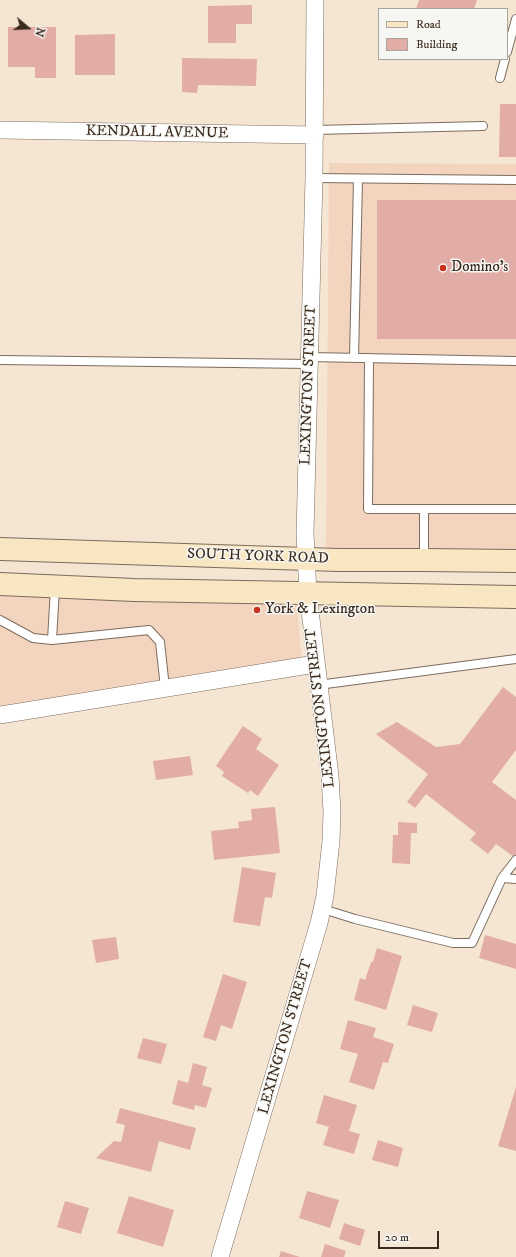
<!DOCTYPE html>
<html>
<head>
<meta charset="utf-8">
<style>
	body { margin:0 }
	#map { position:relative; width:516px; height:1257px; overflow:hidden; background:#f5e6d4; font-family:"IM FELL DW Pica",serif }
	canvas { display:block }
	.legend { position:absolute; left:378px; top:8px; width:130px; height:52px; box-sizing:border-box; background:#f6f6f2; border:1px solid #aba49d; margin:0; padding:5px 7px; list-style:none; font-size:12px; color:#3b2a1e }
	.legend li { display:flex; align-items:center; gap:8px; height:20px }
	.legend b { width:20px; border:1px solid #aba49d }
	.north { position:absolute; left:8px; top:8px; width:40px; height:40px; -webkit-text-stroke:3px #f6f6f2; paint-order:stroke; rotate:109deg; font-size:11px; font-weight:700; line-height:16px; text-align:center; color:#3b2a1e }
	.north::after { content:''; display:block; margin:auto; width:14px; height:18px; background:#3b2a1e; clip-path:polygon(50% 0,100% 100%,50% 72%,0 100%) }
	.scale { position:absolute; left:378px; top:1231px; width:61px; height:18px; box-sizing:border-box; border:2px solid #3b2a1e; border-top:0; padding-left:5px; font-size:12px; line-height:14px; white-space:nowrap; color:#3b2a1e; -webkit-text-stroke:3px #f6f6f2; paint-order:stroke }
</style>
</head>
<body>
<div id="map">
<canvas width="516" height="1257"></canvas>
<ul class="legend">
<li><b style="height:5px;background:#f9e7c3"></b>Road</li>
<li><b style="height:11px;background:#e2ada6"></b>Building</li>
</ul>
<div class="north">N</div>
<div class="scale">20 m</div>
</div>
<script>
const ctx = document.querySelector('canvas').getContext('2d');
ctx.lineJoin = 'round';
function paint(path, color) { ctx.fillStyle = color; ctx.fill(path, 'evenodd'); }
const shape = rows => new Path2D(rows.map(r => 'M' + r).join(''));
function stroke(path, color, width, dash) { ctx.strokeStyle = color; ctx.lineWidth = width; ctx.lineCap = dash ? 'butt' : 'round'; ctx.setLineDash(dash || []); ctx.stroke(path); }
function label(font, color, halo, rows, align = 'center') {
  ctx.font = font + ' "IM FELL DW Pica",serif'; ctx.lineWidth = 3; ctx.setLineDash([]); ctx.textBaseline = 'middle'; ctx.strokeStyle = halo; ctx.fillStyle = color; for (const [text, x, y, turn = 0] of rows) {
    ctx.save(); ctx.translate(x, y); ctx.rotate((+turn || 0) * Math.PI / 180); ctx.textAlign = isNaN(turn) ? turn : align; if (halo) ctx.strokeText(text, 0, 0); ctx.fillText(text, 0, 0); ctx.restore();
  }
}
const built = shape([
	[329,163,516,164,516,557,326,556],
	[0,589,296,597,303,674,0,723]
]);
const building = shape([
	[419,0,477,0,474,9,416,9],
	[252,5,252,24,236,24,236,43,208,43,208,6],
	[8,27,56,27,56,78,35,78,35,67,8,67],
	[115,34,115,75,75,75,75,35],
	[182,58,257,59,256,86,198,85,197,93,182,92],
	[500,104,516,104,516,157,499,157],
	[377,200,516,200,516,339,377,339],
	[503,687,516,697,516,750,492,782,516,800,516,854,514,857,496,844,488,854,470,840,476,833,426,794,415,808,407,802,428,774,376,734,397,722,436,747,460,744],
	[243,726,262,739,256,749,279,765,258,796,250,790,248,793,222,776,224,772,216,766],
	[190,756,193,775,156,780,153,761],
	[275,807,280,853,214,860,211,831,239,828,238,822,252,820,251,809],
	[398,822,417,823,417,833,411,833,410,864,392,863,393,835,398,835],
	[242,867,276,873,272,898,265,897,260,926,233,922],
	[485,935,516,944,516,969,479,958],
	[116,937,119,959,96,963,92,940],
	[377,948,402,956,386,1010,354,1000,360,978,365,980,371,962,373,962],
	[223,974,247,982,232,1029,221,1025,216,1041,203,1037],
	[413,1005,438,1013,432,1032,407,1025],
	[348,1020,376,1028,373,1037,394,1044,388,1063,383,1062,374,1090,349,1082,358,1054,340,1049],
	[143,1038,167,1044,161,1064,137,1058],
	[193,1063,207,1067,202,1085,212,1088,206,1108,195,1105,194,1110,172,1104,178,1080,188,1083],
	[516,1087,516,1151,498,1146],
	[324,1095,357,1105,349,1131,360,1134,354,1154,323,1145,329,1127,316,1123],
	[120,1108,196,1128,190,1150,159,1141,151,1172,96,1158,114,1141,121,1142,125,1125,116,1123],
	[378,1140,403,1148,398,1167,372,1160],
	[307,1191,339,1200,330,1228,299,1218],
	[129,1196,174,1210,163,1247,117,1233],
	[65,1201,89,1208,81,1234,57,1227],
	[344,1223,365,1230,360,1246,339,1239],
	[325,1244,346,1251,344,1257,321,1257],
	[281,1251,300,1257,279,1257]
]);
const lane = shape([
	[507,52,516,19],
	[500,78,505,59],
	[315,130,483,126],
	[314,178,516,180],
	[310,357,516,361],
	[354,358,358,179],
	[369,358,368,509,424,509],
	[0,360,310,364],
	[424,559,424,509,516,509],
	[55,588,52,640,149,630,160,642,165,688],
	[0,620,33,638,52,640],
	[318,685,516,659],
	[502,878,516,879],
	[323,909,355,919,453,943,472,943,502,878,516,860]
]);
const street = shape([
	[0,130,315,135],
	[0,715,315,664],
	[220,1257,319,923,325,896,331,841,332,812,330,776,308,594,305,534,314,178,315,0]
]);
const secondary = shape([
	[0,549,338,560,424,560,516,561],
	[0,584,134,590,516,597]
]);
const markers = [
	[443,268,4,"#c8321e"],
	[257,610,4,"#c8321e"]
];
const streetNames = [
	["KENDALL AVENUE",157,133,1],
	["LEXINGTON STREET",309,385,-88],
	["SOUTH YORK ROAD",258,557,2],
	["LEXINGTON STREET",321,708,-97],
	["LEXINGTON STREET",286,1037,-74]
];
const poiNames = [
	["Domino's",451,268],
	["York & Lexington",265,610]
];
paint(built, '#f3d4bf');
paint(building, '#e2ada6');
stroke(lane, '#7c6c5e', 10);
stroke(street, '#7c6c5e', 18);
stroke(secondary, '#7c6c5e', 24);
stroke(lane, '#fff', 8);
stroke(street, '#fff', 17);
stroke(secondary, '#f9e7c3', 22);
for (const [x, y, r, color] of markers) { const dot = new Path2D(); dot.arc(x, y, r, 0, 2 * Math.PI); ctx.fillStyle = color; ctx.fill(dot); stroke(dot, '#f6f6f2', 1.5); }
label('15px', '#3b2a1e', '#f6f6f2', streetNames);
label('15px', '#3b2a1e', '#f6f6f2', poiNames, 'left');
</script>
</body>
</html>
